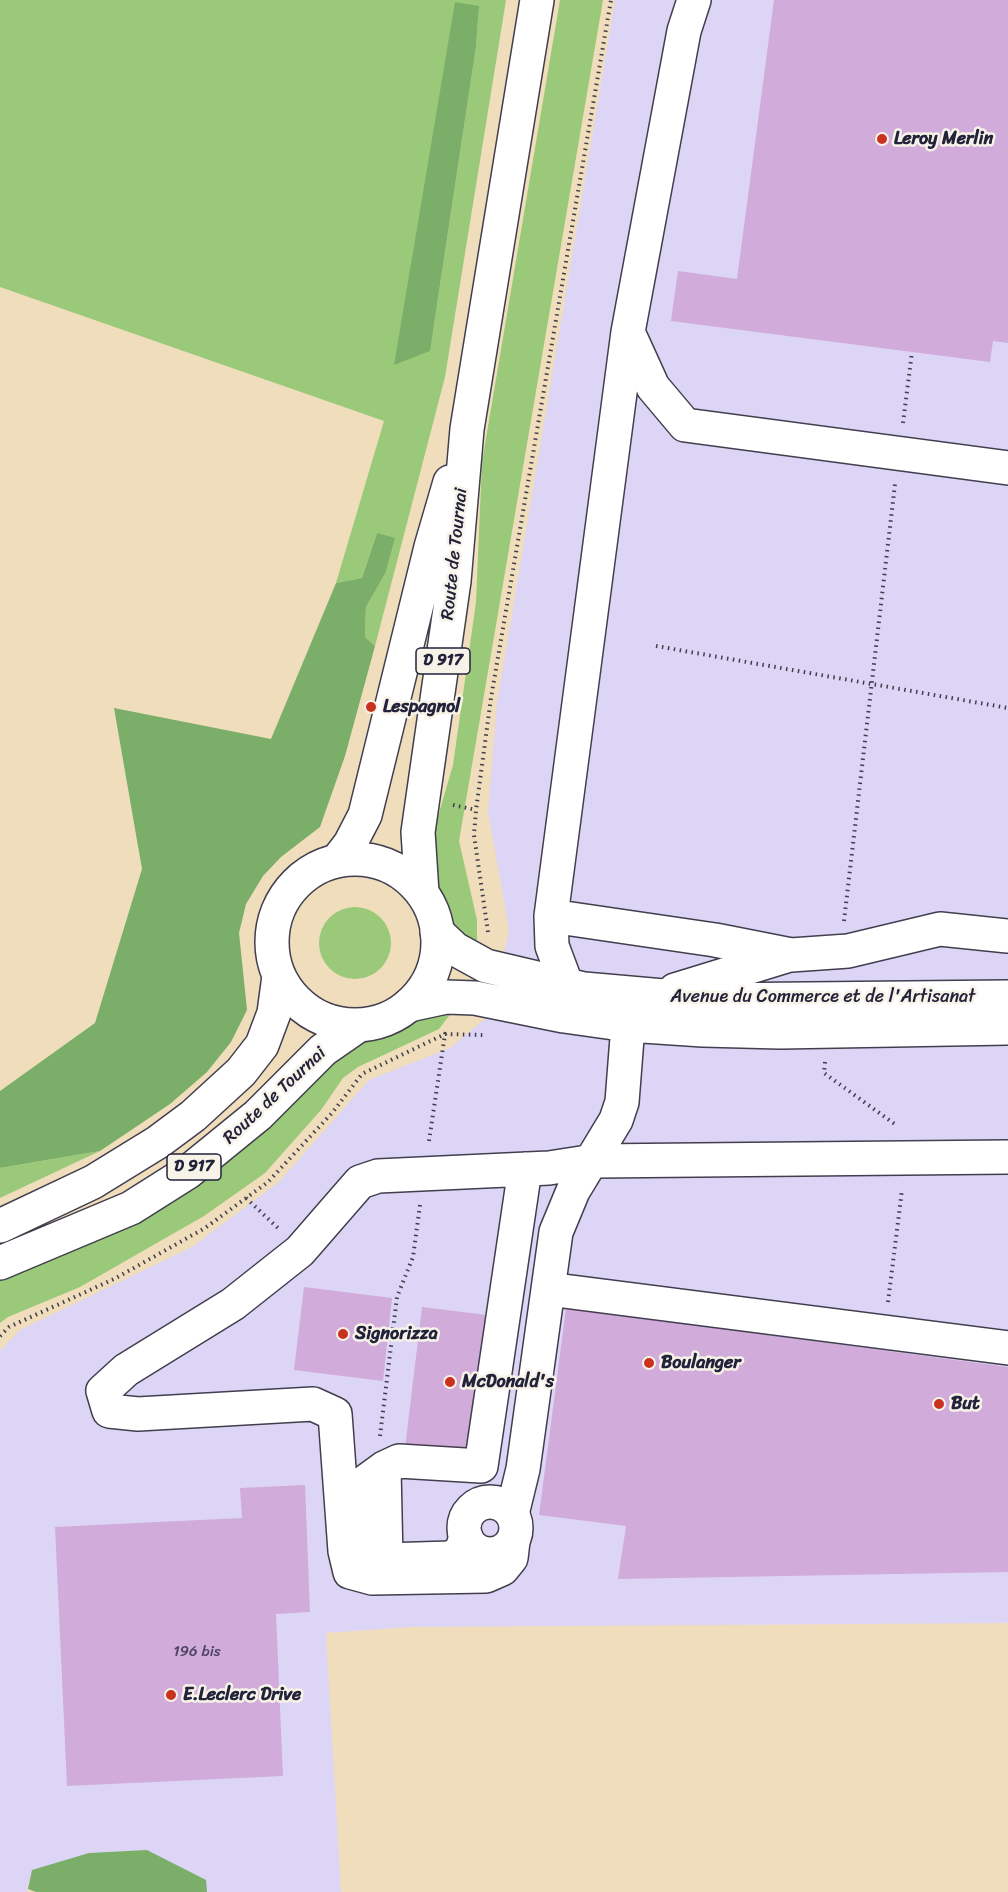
<!DOCTYPE html>
<html>
<head>
<meta charset="utf-8">
<style>
	body { margin:0 }
	canvas { display:block; background:#efddbc }
</style>
</head>
<body>
<canvas width="1008" height="1892"></canvas>
<script>
const ctx = document.querySelector('canvas').getContext('2d');
ctx.lineJoin = 'round';
function paint(path, color) { ctx.fillStyle = color; ctx.fill(path, 'evenodd'); }
const shape = rows => new Path2D(rows.map(r => 'M' + r).join(''));
function stroke(path, color, width, dash) { ctx.strokeStyle = color; ctx.lineWidth = width; ctx.lineCap = dash ? 'butt' : 'round'; ctx.setLineDash(dash || []); ctx.stroke(path); }
function label(font, color, halo, rows, align = 'center') {
  ctx.font = font + ' Sriracha,sans-serif'; ctx.lineWidth = 5; ctx.setLineDash([]); ctx.textBaseline = 'middle'; ctx.strokeStyle = halo; ctx.fillStyle = color; for (const [text, x, y, turn = 0] of rows) {
    ctx.save(); ctx.translate(x, y); ctx.rotate((+turn || 0) * Math.PI / 180); ctx.textAlign = isNaN(turn) ? turn : align; if (halo) ctx.strokeText(text, 0, 0); ctx.fillText(text, 0, 0); ctx.restore();
  }
}
const built = shape([
	[615,0,1008,0,1008,1623,411,1627,326,1633,341,1892,89,1892,32,1870,27,1892,0,1892,0,1351,20,1330,192,1247,279,1182,369,1080,450,1048,492,1013,509,930,488,811,497,704]
]);
const green = shape([
	[0,0,506,0,445,377,375,646,365,637,366,607,385,574,377,533,362,578,336,583,384,421,0,287],
	[479,6,476,47,430,351],
	[560,0,603,0,459,841,477,920,477,951,452,924,436,884,432,837,453,765,476,602,482,462],
	'319 943a36 36 0 1 1 72 0a36 36 0 1 1-72 0Z',
	[455,1008,439,1029,358,1067,343,1078,321,1110,265,1173,204,1216,80,1287,8,1317,0,1323,0,1277,126,1223,332,1053,402,1030,425,1016],
	[100,1151,0,1198,0,1168]
]);
const forest = shape([
	[455,2,479,6,476,47,430,351,394,365],
	[377,533,395,538,385,574,366,607,365,637,375,646,345,756,320,827,281,857,263,876,246,904,239,933,247,1010,231,1042,207,1072,170,1104,100,1151,0,1168,0,1091,95,1023,142,869,114,708,271,739,336,583,362,578],
	[147,1850,206,1880,207,1892,36,1892,28,1889,32,1870,89,1853]
]);
const building = shape([
	[774,0,1008,0,1008,343,993,341,990,362,671,321,678,271,737,279],
	[304,1287,392,1298,383,1381,294,1370],
	[422,1307,495,1316,478,1456,405,1448],
	[566,1308,1008,1367,1008,1572,618,1579,626,1526,539,1515],
	[305,1485,310,1612,276,1614,283,1776,67,1786,55,1527,242,1518,240,1488]
]);
const path = shape([
	[903,423,912,352],
	[656,646,1008,708],
	[453,805,476,810],
	[844,921,895,484],
	[488,932,474,835,476,810,491,698,611,0],
	[825,1062,824,1073,896,1125],
	[429,1141,445,1034,485,1035],
	[246,1198,279,1229],
	[888,1302,902,1190],
	[0,1336,9,1327,116,1278,205,1228,268,1182,332,1113,362,1074,445,1034,449,1030],
	[380,1436,397,1297,413,1257,420,1205]
]);
const minor = shape([
	[628,332,653,387,685,425,1008,468],
	[551,916,715,940,791,955,848,951,940,929,1008,936],
	[437,932,455,949,486,966,584,989,709,1000,1008,997],
	[567,986,552,946,551,916,628,332,684,31,694,0],
	[675,990,786,956],
	[409,1005,446,997,475,998,564,1016,628,1025,703,1030,780,1032,1008,1028],
	[548,1289,1008,1348],
	[384,1468,386,1560],
	'464 1528a26 26 0 1 1 52 0a26 26 0 1 1-52 0Z',
	[512,1514,523,1469,556,1232,573,1191,616,1120,622,1102,628,1025],
	[466,1537,461,1552,450,1558,386,1560,367,1538,358,1516,362,1484,384,1468,399,1461,481,1466,525,1169],
	[513,1541,511,1558,502,1569,486,1576,372,1578,350,1572,345,1551,335,1414,313,1404,138,1414,109,1411,103,1391,126,1370,233,1304,300,1251,360,1182,378,1176,549,1168,594,1161,1008,1157]
]);
const major = shape([
	'272 942a83 83 0 1 1 166 0a83 83 0 1 1-166 0Z',
	[337,861,350,844,365,815,431,547,450,482],
	[422,893,418,832,454,581,467,429,537,0],
	[0,1226,93,1182,158,1142,193,1116,241,1072,262,1045,274,1013,279,976],
	[0,1263,131,1208,188,1172,258,1115,323,1050,359,1025]
]);
const markers = [
	[882,139,6,"#c8321e"],
	[371,707,6,"#c8321e"],
	[343,1334,6,"#c8321e"],
	[649,1363,6,"#c8321e"],
	[450,1382,6,"#c8321e"],
	[939,1404,6,"#c8321e"],
	[171,1695,6,"#c8321e"]
];
const numberNames = [
	["196 bis",197,1652]
];
const shields = [
	[443,661,54],
	[194,1167,54]
];
const shieldNames = [
	["D 917",443,661],
	["D 917",194,1167]
];
const poiNames = [
	["Leroy Merlin",894,139],
	["Lespagnol",383,707],
	["Signorizza",355,1334],
	["Boulanger",661,1363],
	["McDonald's",462,1382],
	["But",951,1404],
	["E.Leclerc Drive",183,1695]
];
const streetNames = [
	["Route de Tournai",455,554,-84],
	["Avenue du Commerce et de l'Artisanat",823,997],
	["Route de Tournai",275,1096,-43]
];
paint(built, '#ddd5f6');
paint(green, '#9aca79');
paint(forest, '#7bae69');
paint(building, '#d1abda');
stroke(minor, '#413e4e', 36);
stroke(major, '#413e4e', 36);
stroke(path, '#413e4e', 4, [1.5, 4.5]);
stroke(minor, '#fff', 33);
stroke(major, '#fff', 33);
for (const [x, y, r, color] of markers) { const dot = new Path2D(); dot.arc(x, y, r, 0, 2 * Math.PI); ctx.fillStyle = color; ctx.fill(dot); stroke(dot, '#f7f3e8', 2); }
label('15px', '#4e4463', null, numberNames);
for (const [x, y, w] of shields) { const box = new Path2D(); box.roundRect(x - w / 2, y - 13, w, 26, 4.5); ctx.fillStyle = '#f7f3e8'; ctx.fill(box); stroke(box, '#22223b', 1.5); }
label('bold 16px', '#22223b', null, shieldNames);
label('bold 18px', '#22223b', '#f7f3e8', poiNames, 'left');
label('18px', '#22223b', '#f7f3e8', streetNames);
</script>
</body>
</html>
